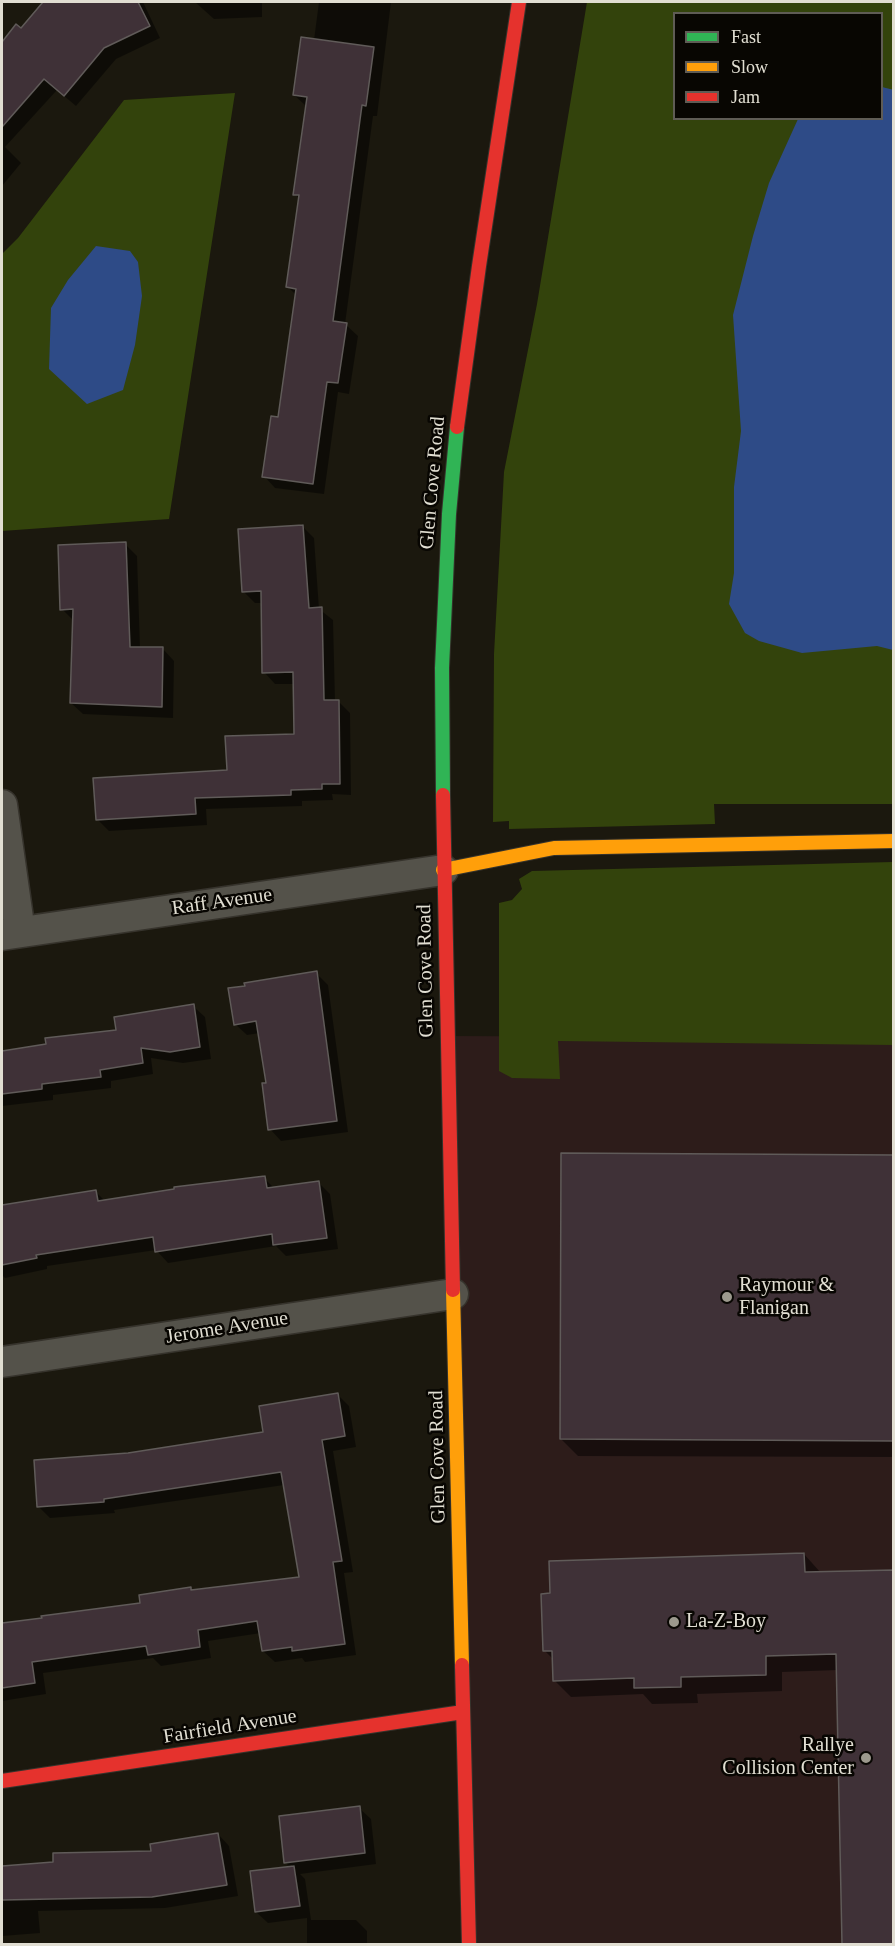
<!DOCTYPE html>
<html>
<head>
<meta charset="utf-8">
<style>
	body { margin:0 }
	#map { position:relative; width:895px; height:1946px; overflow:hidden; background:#1b180e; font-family:"Times New Roman",serif }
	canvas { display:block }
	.frame { position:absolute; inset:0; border:3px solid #e1ded2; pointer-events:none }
	.legend { position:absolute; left:673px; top:12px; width:210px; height:108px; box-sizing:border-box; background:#080602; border:2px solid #5f5c55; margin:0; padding:8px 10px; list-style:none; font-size:18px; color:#e1ded2 }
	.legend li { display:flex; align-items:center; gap:12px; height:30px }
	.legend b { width:30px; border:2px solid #5f5c55 }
</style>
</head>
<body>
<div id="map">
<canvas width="895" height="1946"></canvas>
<div class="frame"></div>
<ul class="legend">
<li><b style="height:8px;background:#30b455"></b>Fast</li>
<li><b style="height:8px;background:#ff9f0a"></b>Slow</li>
<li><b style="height:8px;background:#e5322d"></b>Jam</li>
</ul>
</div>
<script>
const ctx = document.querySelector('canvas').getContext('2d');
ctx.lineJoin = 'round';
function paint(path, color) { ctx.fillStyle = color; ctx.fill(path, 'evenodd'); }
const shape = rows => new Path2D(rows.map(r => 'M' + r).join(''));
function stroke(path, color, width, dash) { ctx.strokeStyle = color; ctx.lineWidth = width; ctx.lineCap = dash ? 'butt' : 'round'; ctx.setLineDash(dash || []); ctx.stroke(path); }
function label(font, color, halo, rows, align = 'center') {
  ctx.font = font + ' "Times New Roman",serif'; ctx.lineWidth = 5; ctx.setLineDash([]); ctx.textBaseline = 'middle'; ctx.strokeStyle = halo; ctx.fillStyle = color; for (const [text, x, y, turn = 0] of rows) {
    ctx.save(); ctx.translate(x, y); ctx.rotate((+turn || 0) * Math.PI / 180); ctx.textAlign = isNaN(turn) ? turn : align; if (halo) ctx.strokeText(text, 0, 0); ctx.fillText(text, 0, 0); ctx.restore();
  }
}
const commercial = shape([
	[447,1036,893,1038,893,1944,469,1944]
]);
const green = shape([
	[587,2,893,2,893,804,714,804,715,824,509,829,509,821,493,822,494,654,504,472,537,304],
	[674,14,882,14,882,118,674,118],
	[235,93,169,519,2,531,2,254,18,238,124,100],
	[893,862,893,1045,558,1041,560,1079,512,1078,499,1071,499,903,512,900,522,889,519,879,532,871]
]);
const water = shape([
	[882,87,894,90,893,650,877,646,802,653,759,641,745,633,729,604,734,573,734,487,741,431,733,315,753,236,769,183,798,119,882,118],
	[96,246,130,251,138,262,142,296,135,345,123,390,87,404,49,369,51,308,68,280]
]);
const shadow = shape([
	[49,2,143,2,160,38,116,59,76,106,57,90,5,147,21,163,2,186,2,53,37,11,39,14],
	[195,2,262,2,262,17,214,19],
	[319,2,391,2,377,116,373,116,345,324,358,336,349,394,338,392,324,494,275,488,264,476,279,419,296,295,288,287,300,199,295,194,306,106,294,95,314,40],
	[302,526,314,538,319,609,333,620,335,701,338,701,350,713,351,795,332,794,333,800,302,801,302,806,206,809,207,825,109,831,97,819,228,771,295,735,294,684,275,684,264,672,262,603,255,603,244,592],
	[125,544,137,556,140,648,163,649,174,661,173,718,83,714,71,703,74,621,62,609],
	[316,973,328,985,348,1132,281,1141,270,1129,267,1084,260,1033,247,1035,235,1024,246,987],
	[193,1006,205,1017,211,1059,183,1063,151,1058,153,1074,111,1081,111,1088,53,1095,53,1100,2,1106,2,1053,118,1031],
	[894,1156,894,1457,578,1456,561,1439],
	[264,1178,275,1189,318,1182,330,1194,338,1249,286,1256,276,1246,168,1263,156,1250,47,1266,47,1269,5,1278,2,1275,2,1208,96,1192,106,1202],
	[337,1394,349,1406,356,1447,333,1451,353,1572,344,1573,356,1655,305,1662,302,1658,275,1662,263,1651,261,1633,208,1641,211,1658,161,1666,153,1658,43,1673,46,1694,2,1701,2,1641,142,1604,190,1589,193,1591,301,1579,284,1485,114,1510,115,1513,50,1518,39,1507,128,1454,265,1433],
	[804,1554,821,1573,894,1571,894,1944,843,1944,838,1670,782,1672,782,1691,697,1694,698,1703,652,1704,643,1694,571,1697,554,1680,554,1660,545,1651],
	[359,1808,371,1819,376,1864,300,1874,305,1879,311,1920,356,1920,367,1931,367,1944,307,1944,307,1918,268,1923,256,1912,291,1868,286,1863],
	[218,1834,229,1846,238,1896,165,1908,38,1911,40,1933,2,1936,2,1867,153,1853]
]);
const building = shape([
	[43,2,138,2,150,26,104,48,64,96,44,79,2,127,2,42,16,24,21,28,43,2],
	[301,37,374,47,366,106,362,105,333,321,347,323,338,383,327,382,313,484,262,477,271,416,278,417,296,289,286,287,299,195,293,195,307,97,293,95,301,37],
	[303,525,309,608,322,607,324,700,339,700,340,784,322,784,322,789,291,790,291,795,195,798,196,814,96,820,93,778,227,770,225,736,294,734,293,672,262,673,261,591,242,592,238,529,303,525],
	[126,542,130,647,163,647,162,707,70,703,73,609,60,610,58,545,126,542],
	[317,971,337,1121,268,1130,262,1083,266,1083,256,1021,234,1025,228,988,245,986,244,983,317,971],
	[194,1004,200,1047,170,1052,141,1048,143,1063,100,1070,101,1077,42,1084,42,1089,2,1094,2,1051,46,1044,45,1038,116,1030,114,1017,194,1004],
	[561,1153,894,1155,894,1441,560,1439,561,1153],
	[265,1176,267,1188,319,1181,327,1238,273,1245,272,1234,155,1252,153,1237,36,1255,37,1258,2,1265,2,1205,96,1190,98,1201,174,1189,174,1187,265,1176],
	[338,1393,345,1436,322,1440,342,1561,333,1562,345,1644,292,1651,292,1647,262,1651,257,1621,198,1630,200,1647,148,1655,146,1646,32,1662,35,1683,2,1688,2,1623,42,1618,41,1616,140,1603,139,1595,191,1587,191,1590,299,1577,281,1472,104,1499,104,1502,37,1507,34,1460,128,1453,263,1432,259,1406,338,1393],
	[804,1553,805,1572,894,1570,894,1944,842,1944,836,1654,766,1656,766,1675,681,1677,681,1687,634,1688,634,1678,553,1681,552,1651,543,1651,541,1594,550,1593,549,1561,804,1553],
	[360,1806,365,1853,284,1863,279,1816,360,1806],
	[218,1833,227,1885,152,1897,2,1900,2,1866,53,1862,53,1853,151,1851,150,1844,218,1833],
	[294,1866,300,1906,255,1912,250,1871,294,1866]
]);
const street = shape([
	[2,805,20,932],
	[2,935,443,870],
	[2,1362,453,1294]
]);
const fast = shape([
	[443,795,442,668,449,514,457,427]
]);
const slow = shape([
	[443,870,554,848,894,841],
	[453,1290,462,1665]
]);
const jam = shape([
	[457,427,479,266,519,2],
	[443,795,453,1290],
	[462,1665,469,1944],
	[2,1781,463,1712]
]);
const markers = [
	[727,1297,6,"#9c998d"],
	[674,1622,6,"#9c998d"],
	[866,1758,6,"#9c998d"]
];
const streetNames = [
	["Glen Cove Road",433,483,-85],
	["Raff Avenue",222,902,-8],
	["Glen Cove Road",426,971,-91],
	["Jerome Avenue",227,1328,-9],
	["Glen Cove Road",438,1457,-91],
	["Fairfield Avenue",230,1727,-9]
];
const poiNames = [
	["Raymour &",739,1286],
	["Flanigan",739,1309],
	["La-Z-Boy",686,1622],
	["Rallye",854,1746,"right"],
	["Collision Center",854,1769,"right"]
];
paint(commercial, '#2d1c1a');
paint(green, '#33430c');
paint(water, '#2e4b87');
paint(shadow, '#0007');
paint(building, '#3f3137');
stroke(building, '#605b59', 1.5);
stroke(street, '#36332c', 33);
stroke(fast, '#36332c', 16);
stroke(slow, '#36332c', 16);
stroke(jam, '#36332c', 16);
stroke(street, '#54524a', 30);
stroke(fast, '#30b455', 14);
stroke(slow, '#ff9f0a', 14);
stroke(jam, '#e5322d', 14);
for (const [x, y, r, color] of markers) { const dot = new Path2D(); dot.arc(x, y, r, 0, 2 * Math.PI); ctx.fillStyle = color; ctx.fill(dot); stroke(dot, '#080602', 2); }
label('20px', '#e1ded2', '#080602', streetNames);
label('20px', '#e1ded2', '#080602', poiNames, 'left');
</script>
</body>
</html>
